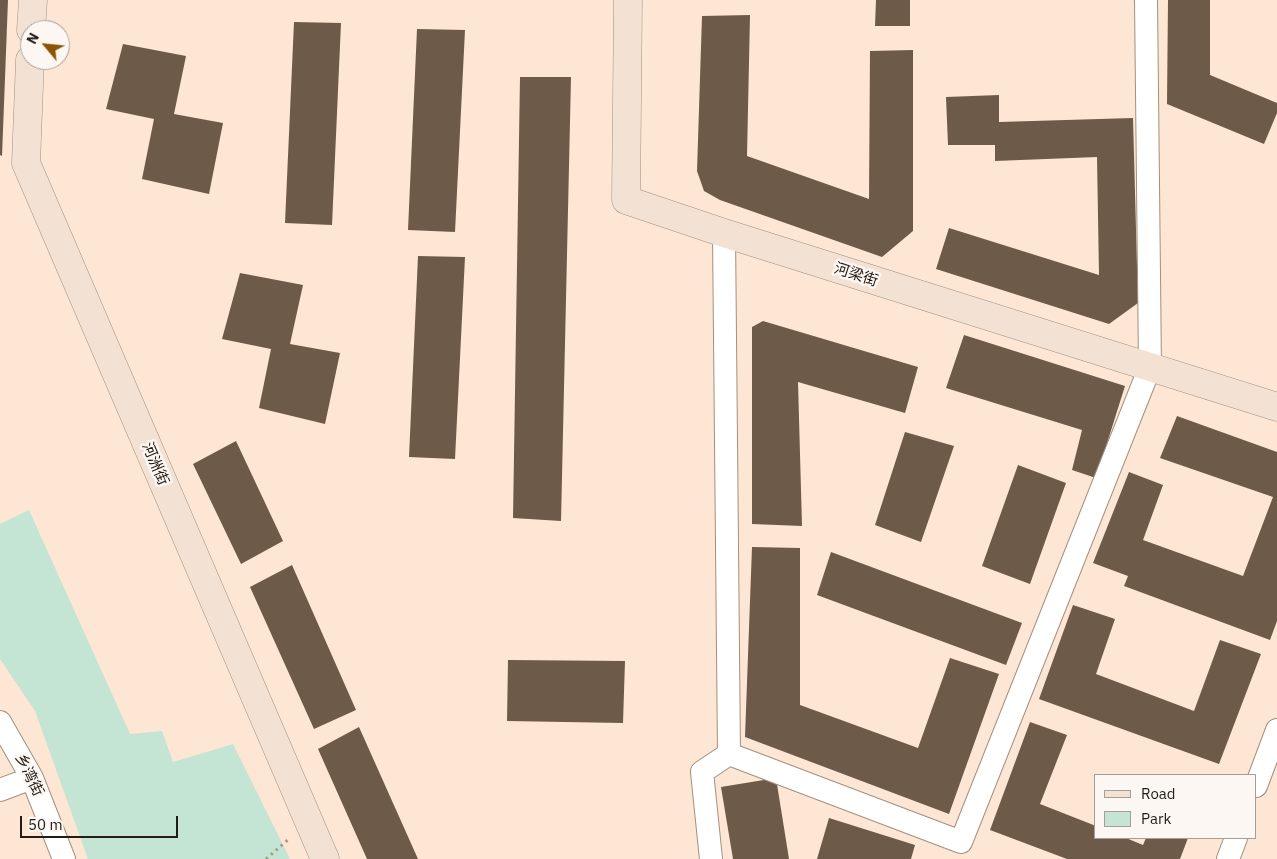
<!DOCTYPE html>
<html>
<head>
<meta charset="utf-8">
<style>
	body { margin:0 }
	#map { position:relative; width:1277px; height:859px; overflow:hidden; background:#fde6d3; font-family:"IBM Plex Sans",sans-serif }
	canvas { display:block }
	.legend { position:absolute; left:1094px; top:774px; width:162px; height:65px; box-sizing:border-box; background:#fcf7f3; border:1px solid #a59f9a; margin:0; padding:6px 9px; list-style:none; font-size:15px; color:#231b14 }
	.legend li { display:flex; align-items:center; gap:10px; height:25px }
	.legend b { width:25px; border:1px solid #a59f9a }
	.north { position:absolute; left:20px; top:20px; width:50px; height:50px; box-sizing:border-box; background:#fcf7f3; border:1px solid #a59f9a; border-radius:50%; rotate:298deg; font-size:14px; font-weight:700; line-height:20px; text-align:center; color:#231b14 }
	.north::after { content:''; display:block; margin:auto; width:18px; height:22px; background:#8b5603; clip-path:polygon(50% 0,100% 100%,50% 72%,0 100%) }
	.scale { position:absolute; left:20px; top:816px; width:158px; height:22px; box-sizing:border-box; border:2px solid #231b14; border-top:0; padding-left:6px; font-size:15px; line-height:18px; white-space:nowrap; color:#231b14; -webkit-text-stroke:4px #fcf7f3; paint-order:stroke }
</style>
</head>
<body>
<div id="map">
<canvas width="1277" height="859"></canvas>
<ul class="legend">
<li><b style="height:6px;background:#f3e2d4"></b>Road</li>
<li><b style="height:14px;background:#c4e5d3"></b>Park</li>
</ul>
<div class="north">N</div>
<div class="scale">50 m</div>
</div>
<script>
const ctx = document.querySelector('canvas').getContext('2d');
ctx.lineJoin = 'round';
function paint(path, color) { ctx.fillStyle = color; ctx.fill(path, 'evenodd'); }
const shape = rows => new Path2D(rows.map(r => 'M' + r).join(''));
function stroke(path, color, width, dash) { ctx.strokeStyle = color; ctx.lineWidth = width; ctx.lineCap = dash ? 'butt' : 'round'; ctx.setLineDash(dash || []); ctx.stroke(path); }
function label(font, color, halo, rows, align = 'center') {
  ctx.font = font + ' "IBM Plex Sans","Noto Sans SC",sans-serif'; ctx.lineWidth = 5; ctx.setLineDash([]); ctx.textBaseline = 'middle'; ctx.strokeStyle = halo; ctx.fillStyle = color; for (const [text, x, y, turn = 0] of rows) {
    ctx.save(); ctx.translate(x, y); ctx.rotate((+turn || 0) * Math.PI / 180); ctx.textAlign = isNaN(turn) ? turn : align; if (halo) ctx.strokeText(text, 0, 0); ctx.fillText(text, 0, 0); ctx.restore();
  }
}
const green = shape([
	[29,510,130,734,162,731,173,762,233,744,290,859,88,859,35,711,0,659,0,524]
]);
const building = shape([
	[0,0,8,0,2,156,0,155],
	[876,0,910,0,910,26,875,26],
	[1168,0,1210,0,1210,75,1277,103,1277,113,1264,144,1167,104],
	[750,15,747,156,869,199,870,51,913,50,913,231,882,257,720,200,704,191,697,171,702,16],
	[294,22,341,23,332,225,285,223],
	[417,29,465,30,455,232,408,230],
	[123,44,186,56,174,114,223,123,209,194,142,179,154,119,106,109],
	[520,77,571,77,561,521,513,518],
	[999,95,999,122,1133,118,1138,303,1109,324,936,269,949,228,1099,275,1097,157,995,161,995,145,948,145,946,97],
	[418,256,465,257,455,459,409,457],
	[240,273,303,285,290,344,340,353,325,424,259,408,271,349,222,339],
	[763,321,918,367,905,413,798,382,802,526,752,524,752,327],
	[964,335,1125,386,1096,478,1072,470,1082,430,946,388],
	[1177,416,1277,452,1277,621,1270,640,1124,586,1128,576,1093,563,1129,472,1163,485,1143,540,1243,576,1273,497,1160,458],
	[905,432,954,446,921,542,875,525],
	[236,441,283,541,241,564,193,464],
	[1018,465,1066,483,1030,584,982,566],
	[752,547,800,548,800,705,918,748,950,658,999,674,949,814,745,737],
	[831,552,1022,623,1006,665,817,595],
	[292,565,356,710,314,729,250,587],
	[1073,605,1115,619,1096,674,1194,711,1220,640,1261,654,1219,764,1039,699],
	[508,660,625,661,623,723,507,721],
	[1030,722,1067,735,1040,804,1096,826,1096,838,1126,838,1143,845,1146,838,1188,838,1180,859,1067,859,990,830],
	[359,727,418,859,367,859,318,749],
	[776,778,789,859,733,859,721,787],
	[829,818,915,845,911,859,817,859]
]);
const path = shape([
	[266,859,290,838]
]);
const street = shape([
	[0,722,32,778,64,859],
	[729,754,961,842,1150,367,1146,0],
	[1256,786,1277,730],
	[0,790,32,778],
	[711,859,702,772,729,754,724,233],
	[1228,859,1236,838]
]);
const secondary = shape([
	[628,0,626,200,724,233,1277,407],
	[31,30,33,0],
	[30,60,26,163,325,859]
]);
const streetNames = [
	["河梁街",856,275,18],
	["河洲街",155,464,67],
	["乡湾街",29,775,64]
];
paint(green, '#c4e5d3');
paint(building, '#6d5a49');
stroke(street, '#a48f7d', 24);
stroke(secondary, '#a48f7d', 29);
stroke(path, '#ab9a8b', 3, [2.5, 4]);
stroke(street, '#fff', 22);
stroke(secondary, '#f3e2d4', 28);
label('15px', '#231b14', '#fcf7f3', streetNames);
</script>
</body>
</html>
